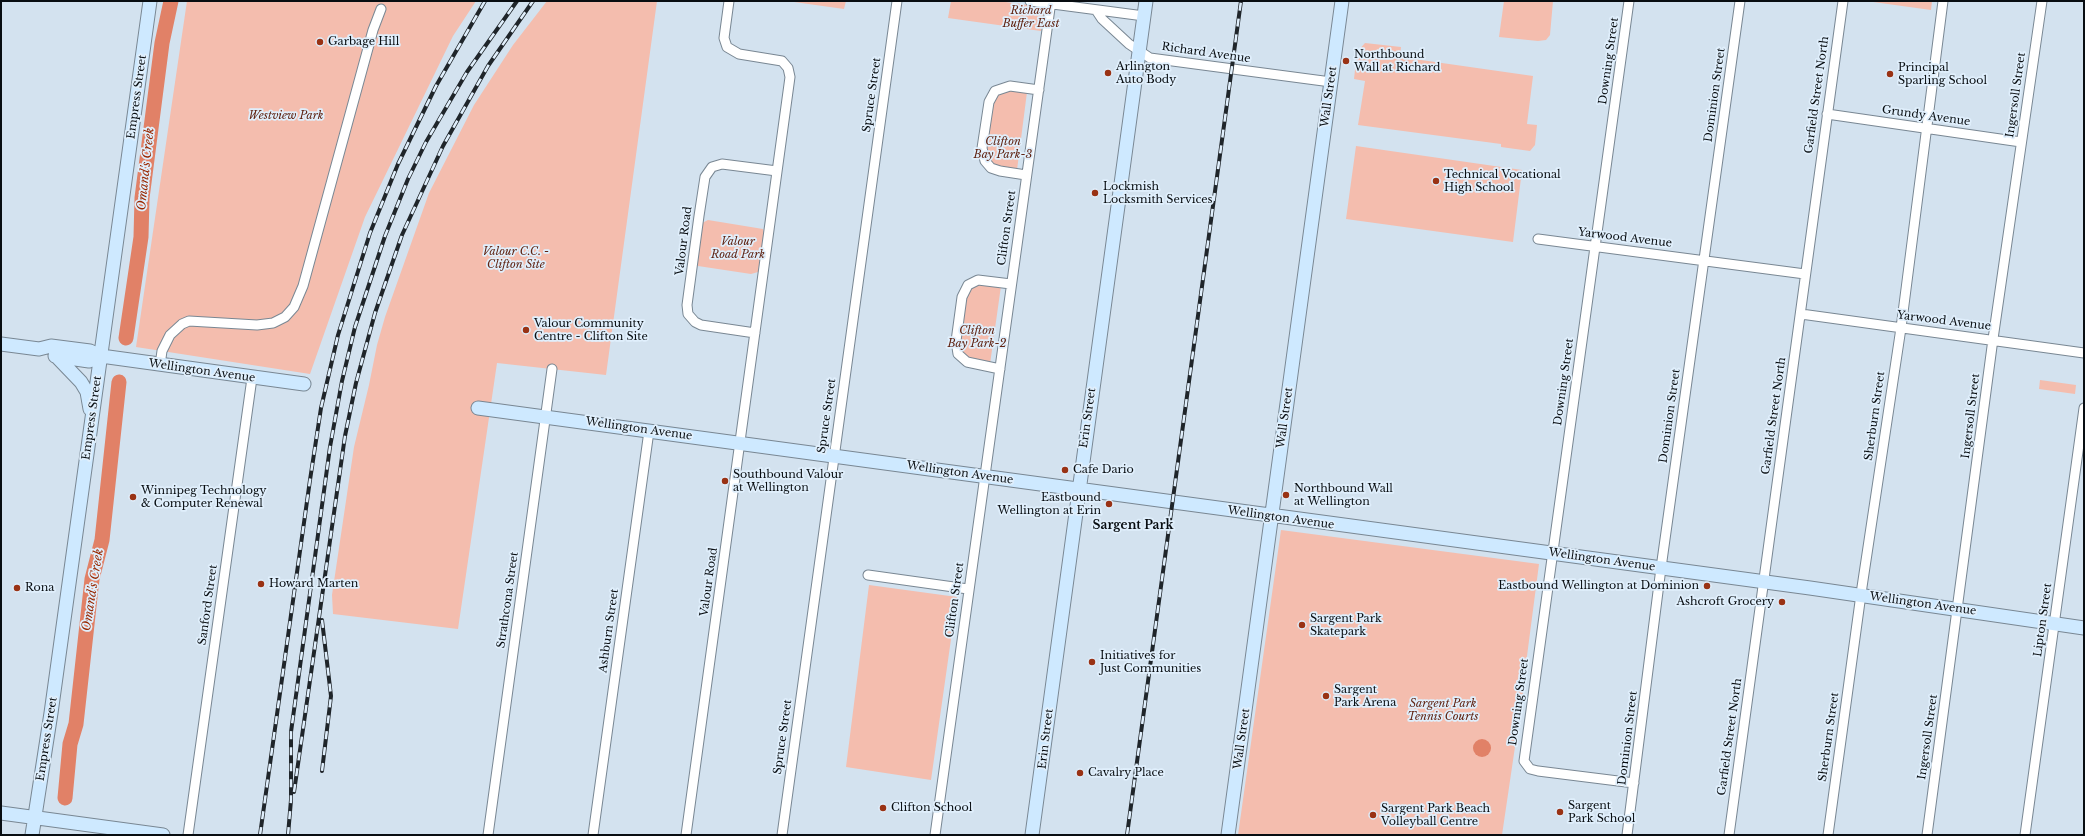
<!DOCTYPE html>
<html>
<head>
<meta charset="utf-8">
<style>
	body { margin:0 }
	#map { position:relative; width:2085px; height:836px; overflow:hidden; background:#d3e2ef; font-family:"Libre Baskerville",serif }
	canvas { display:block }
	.frame { position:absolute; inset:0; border:2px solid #080d11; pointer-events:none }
</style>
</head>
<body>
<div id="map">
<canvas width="2085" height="836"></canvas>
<div class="frame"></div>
</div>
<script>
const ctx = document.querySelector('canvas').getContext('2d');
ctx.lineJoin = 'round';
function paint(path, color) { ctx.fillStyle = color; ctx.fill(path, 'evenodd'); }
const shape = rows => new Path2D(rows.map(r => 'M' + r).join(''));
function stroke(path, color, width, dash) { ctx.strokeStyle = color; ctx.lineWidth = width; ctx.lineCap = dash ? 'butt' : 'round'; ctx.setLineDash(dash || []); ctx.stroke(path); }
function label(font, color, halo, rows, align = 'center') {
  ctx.font = font + ' "Libre Baskerville",serif'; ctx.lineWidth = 3.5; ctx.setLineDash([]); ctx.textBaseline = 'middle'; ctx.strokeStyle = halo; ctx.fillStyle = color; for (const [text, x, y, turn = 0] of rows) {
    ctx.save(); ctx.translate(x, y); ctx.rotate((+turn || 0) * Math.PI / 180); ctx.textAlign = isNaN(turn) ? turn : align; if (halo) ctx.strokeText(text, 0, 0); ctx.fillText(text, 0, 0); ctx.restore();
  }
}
const green = shape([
	[187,1,476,1,453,36,365,217,310,374,136,347],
	[547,1,657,1,606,375,497,363,458,629,333,614,332,595,354,447,369,385,377,345,385,317,429,193,474,105,513,45],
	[787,1,846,1,844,9],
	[951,1,998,1,1045,7,1041,31,948,18],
	[1504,1,1553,1,1550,35,1546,40,1538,41,1499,37],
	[1866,1,1932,1,1931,10],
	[1365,43,1401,47,1400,57,1533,76,1527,124,1537,125,1535,145,1530,151,1501,147,1501,144,1358,125,1365,81,1354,79,1357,52],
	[1011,90,1027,92,1017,170,998,167,992,163,986,148,994,100,999,93],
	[1356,146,1522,170,1513,242,1346,219],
	[708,220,763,229,764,234,758,272,751,274,698,266,697,263,702,223],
	[982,284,1001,286,990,364,976,362,963,355,959,345,966,297,971,289],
	[2040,380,2076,385,2075,394,2039,389],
	[1281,530,1539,564,1524,679,1525,679,1502,835,1238,835],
	[869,585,957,597,931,780,846,767]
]);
const water = shape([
	'1473 748a9 9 0 1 1 18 0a9 9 0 1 1-18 0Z'
]);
const river = shape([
	[126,338,141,237,142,198,162,43,171,1],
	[65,798,70,744,76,724,92,579,102,540,119,382]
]);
const street = shape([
	[1030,1,1144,16],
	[1629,1,1524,761,1530,769,1538,771,1634,783],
	[1096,10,1102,19,1129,44,1150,58,1331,82],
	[1827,114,2021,142],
	[1026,175,1000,171,991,168,985,161,982,148,989,102,995,91,1010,86,1039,90],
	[1538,239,1805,274],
	[1801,314,2084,353],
	[755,333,701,325,695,322,688,314,687,305,699,216,705,177,712,167,722,164,777,171],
	[160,365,162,351,170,335,182,324,189,321,257,325,273,323,285,317,294,307,303,286,373,30,381,9],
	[1000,369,967,362,958,354,956,341,962,297,968,285,978,280,1011,284],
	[868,575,968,589],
	[188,835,252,378],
	[488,835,552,369],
	[593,835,649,431],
	[686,835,790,77,788,68,782,61,739,54,727,47,724,38,729,1],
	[782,835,897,1],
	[935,835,1051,1],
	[1627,835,1661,568,1740,1],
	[1729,835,1843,1],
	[1828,835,1862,587,1901,328,1943,1],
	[1927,835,1993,339,2042,1],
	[2025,835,2084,408]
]);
const secondary = shape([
	[1,344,39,349,51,346,90,351,101,356,304,384],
	[55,356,89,361,101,356],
	[57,357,81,382,87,392,90,409],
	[478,408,1810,588,2084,628],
	[1,813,163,835],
	[32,835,51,713,150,1],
	[1032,835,1146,1],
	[1228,835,1342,1]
]);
const rail = shape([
	[322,620,331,696,322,771],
	[294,792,345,436,356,383,375,313,402,235,443,146,488,66,533,1],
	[260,835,310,480,321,408,338,335,370,233,398,164,436,86,485,1],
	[288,835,291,800,291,732,330,447,342,381,355,327,385,236,408,179,426,142,467,72,517,1],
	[1127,835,1241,1]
]);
const markers = [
	[320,42,4,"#993214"],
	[1346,61,4,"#993214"],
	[1108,73,4,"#993214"],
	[1890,74,4,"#993214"],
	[1436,181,4,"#993214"],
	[1095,193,4,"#993214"],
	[526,330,4,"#993214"],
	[1065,470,4,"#993214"],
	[725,481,4,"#993214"],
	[1286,495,4,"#993214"],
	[133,497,4,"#993214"],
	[1109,504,4,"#993214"],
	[261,584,4,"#993214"],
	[1707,586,4,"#993214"],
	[17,588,4,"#993214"],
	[1782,602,4,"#993214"],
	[1302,625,4,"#993214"],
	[1092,662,4,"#993214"],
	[1326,696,4,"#993214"],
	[1080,773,4,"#993214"],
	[883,808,4,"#993214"],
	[1560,812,4,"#993214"],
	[1373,815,4,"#993214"]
];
const parkNames = [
	["Richard",1031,11],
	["Buffer East",1031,24],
	["Westview Park",286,116],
	["Clifton",1003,142],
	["Bay Park-3",1003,155],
	["Valour",738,242],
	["Road Park",738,255],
	["Valour C.C. -",516,252],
	["Clifton Site",516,265],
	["Clifton",977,331],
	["Bay Park-2",977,344],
	["Sargent Park",1443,704],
	["Tennis Courts",1443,717]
];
const poiNames = [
	["Garbage Hill",328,42],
	["Northbound",1354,55],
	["Wall at Richard",1354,68],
	["Arlington",1116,67],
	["Auto Body",1116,80],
	["Principal",1898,68],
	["Sparling School",1898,81],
	["Technical Vocational",1444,175],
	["High School",1444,188],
	["Lockmish",1103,187],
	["Locksmith Services",1103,200],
	["Valour Community",534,324],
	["Centre - Clifton Site",534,337],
	["Cafe Dario",1073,470],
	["Southbound Valour",733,475],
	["at Wellington",733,488],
	["Northbound Wall",1294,489],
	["at Wellington",1294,502],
	["Winnipeg Technology",141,491],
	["& Computer Renewal",141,504],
	["Eastbound",1101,498,"right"],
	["Wellington at Erin",1101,511,"right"],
	["Howard Marten",269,584],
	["Eastbound Wellington at Dominion",1699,586,"right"],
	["Rona",25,588],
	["Ashcroft Grocery",1774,602,"right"],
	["Sargent Park",1310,619],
	["Skatepark",1310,632],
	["Initiatives for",1100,656],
	["Just Communities",1100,669],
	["Sargent",1334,690],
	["Park Arena",1334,703],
	["Cavalry Place",1088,773],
	["Sargent",1568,806],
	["Park School",1568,819],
	["Clifton School",891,808],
	["Sargent Park Beach",1381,809],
	["Volleyball Centre",1381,822]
];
const streetNames = [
	["Richard Avenue",1206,53,8],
	["Downing Street",1609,61,-82],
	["Spruce Street",872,95,-82],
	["Dominion Street",1715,95,-82],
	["Garfield Street North",1817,95,-82],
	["Ingersoll Street",2016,95,-82],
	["Empress Street",137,97,-82],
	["Wall Street",1329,97,-82],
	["Grundy Avenue",1926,116,8],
	["Clifton Street",1007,228,-82],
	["Yarwood Avenue",1625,238,7],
	["Valour Road",684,241,-83],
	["Yarwood Avenue",1944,321,7],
	["Wellington Avenue",202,371,8],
	["Downing Street",1564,382,-82],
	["Spruce Street",827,416,-82],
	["Dominion Street",1670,416,-82],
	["Garfield Street North",1774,416,-82],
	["Sherburn Street",1875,416,-82],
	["Ingersoll Street",1971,416,-83],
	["Empress Street",92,418,-82],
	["Erin Street",1088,418,-82],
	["Wall Street",1285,418,-82],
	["Wellington Avenue",639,429,8],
	["Wellington Avenue",960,473,8],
	["Wellington Avenue",1281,518,8],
	["Wellington Avenue",1602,560,8],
	["Valour Road",709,582,-82],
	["Strathcona Street",508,600,-82],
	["Clifton Street",955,600,-82],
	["Wellington Avenue",1923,604,8],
	["Sanford Street",208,605,-82],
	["Lipton Street",2043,620,-82],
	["Ashburn Street",609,631,-82],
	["Downing Street",1519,702,-82],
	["Spruce Street",783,737,-82],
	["Garfield Street North",1730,737,-82],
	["Sherburn Street",1829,737,-82],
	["Ingersoll Street",1928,737,-82],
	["Dominion Street",1628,738,-83],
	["Empress Street",47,739,-81],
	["Erin Street",1046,739,-83],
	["Wall Street",1242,739,-82]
];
const waterNames = [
	["Omand's Creek",146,169,-84],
	["Omand's Creek",93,590,-81]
];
const neighbourhoodNames = [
	["Sargent Park",1133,526]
];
paint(green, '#f4bdae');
paint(water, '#e18167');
stroke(river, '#e18167', 15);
stroke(street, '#798793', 11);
stroke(secondary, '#798793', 15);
stroke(street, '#fff', 9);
stroke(secondary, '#cee9ff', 13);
stroke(rail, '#1f252a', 4);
stroke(rail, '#e0effc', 2.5, [8]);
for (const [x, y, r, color] of markers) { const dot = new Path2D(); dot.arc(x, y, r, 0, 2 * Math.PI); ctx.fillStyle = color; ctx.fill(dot); stroke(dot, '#e0effc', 1.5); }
label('italic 11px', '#602312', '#e0effc', parkNames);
label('11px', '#080d11', '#e0effc', poiNames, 'left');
label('11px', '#080d11', '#e0effc', streetNames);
label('italic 12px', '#982700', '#e0effc', waterNames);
label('bold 12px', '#080d11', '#e0effc', neighbourhoodNames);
</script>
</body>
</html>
